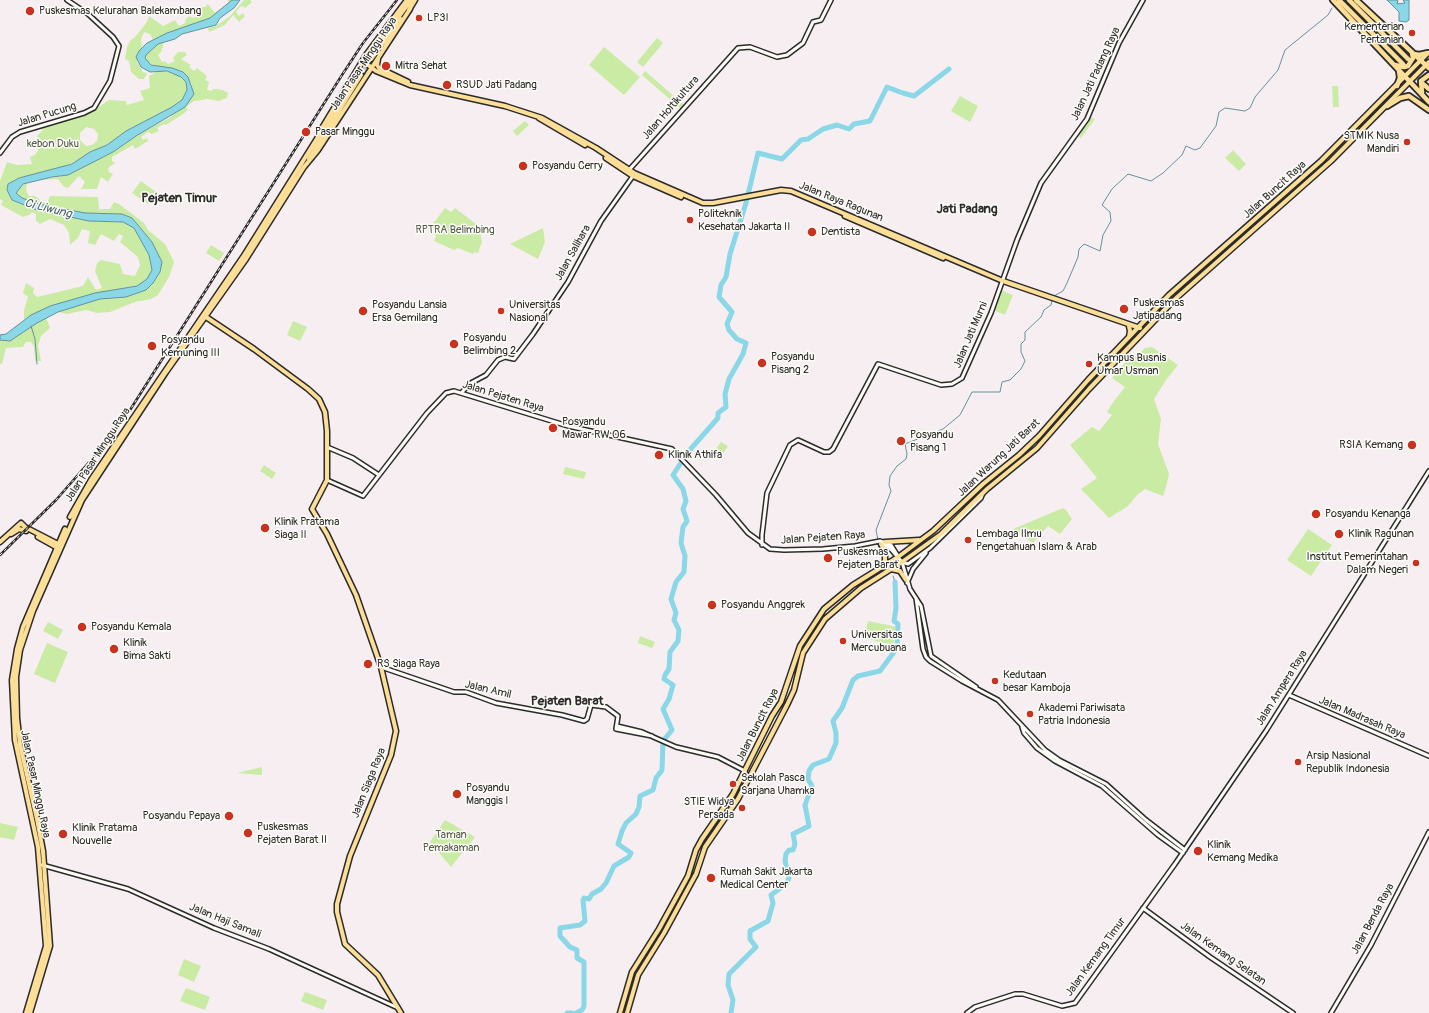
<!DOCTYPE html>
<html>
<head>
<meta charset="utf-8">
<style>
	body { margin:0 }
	canvas { display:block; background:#f7eef2 }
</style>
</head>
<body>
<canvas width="1429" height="1013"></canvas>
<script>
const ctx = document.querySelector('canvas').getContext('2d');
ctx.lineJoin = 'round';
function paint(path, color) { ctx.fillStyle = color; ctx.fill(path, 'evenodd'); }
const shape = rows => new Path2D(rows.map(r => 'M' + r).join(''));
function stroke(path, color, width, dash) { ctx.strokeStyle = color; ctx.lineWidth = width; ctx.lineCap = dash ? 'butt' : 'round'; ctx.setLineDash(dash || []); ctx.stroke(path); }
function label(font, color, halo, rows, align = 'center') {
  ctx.font = font + ' Pangolin,sans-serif'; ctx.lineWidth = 3; ctx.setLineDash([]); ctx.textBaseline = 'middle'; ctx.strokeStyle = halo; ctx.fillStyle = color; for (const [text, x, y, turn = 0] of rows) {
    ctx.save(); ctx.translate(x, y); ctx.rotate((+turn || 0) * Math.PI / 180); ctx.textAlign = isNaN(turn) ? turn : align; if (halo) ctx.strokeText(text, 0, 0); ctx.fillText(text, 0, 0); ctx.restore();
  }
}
const green = shape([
	[228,0,232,0,232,4,215,18,166,34,153,40,150,34,144,32,141,39,142,48,139,51,137,62,143,72,147,73,144,79,139,79,131,72,129,61,125,59,127,47,130,41,136,36,147,22,149,16,163,26,175,20,179,26,185,23,186,19,189,16,193,18,201,15,197,7,205,7,208,4,215,13,228,3],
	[244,0,250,0,252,2,245,8,243,6,240,7,236,12,239,16,243,13,245,16,239,22,233,15,225,25,209,32,208,28,216,26,230,16],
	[657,38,663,43,643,67,637,62],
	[163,43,163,48,161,49,162,51,158,55,162,62,165,61,168,64,175,61,173,58,178,52,185,52,187,55,181,59,191,65,189,67,194,71,197,68,207,76,205,80,209,82,207,90,212,91,213,89,216,89,223,90,228,93,227,98,218,101,208,99,194,101,186,107,188,110,183,114,166,125,164,124,157,128,159,131,152,134,148,132,141,137,143,140,147,138,148,141,135,149,133,145,112,157,112,161,115,163,108,168,109,172,113,174,108,182,101,177,97,189,81,189,85,182,79,176,68,188,63,186,58,179,39,180,68,175,113,152,136,136,171,117,192,84,172,68,156,67,147,61,146,55,158,44],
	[604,47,640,77,624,95,589,65],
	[158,71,174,73,186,82,187,90,182,100,172,107,126,131,107,145,90,152,85,157,61,168,19,178,8,184,7,191,12,200,37,210,89,221,123,222,134,228,149,255,152,270,147,279,137,286,98,293,67,301,50,306,24,319,24,310,28,297,23,293,26,283,34,288,33,293,37,297,83,286,88,277,96,290,102,288,95,271,97,263,101,260,120,264,123,274,135,276,140,265,138,257,120,242,123,236,119,234,114,241,101,234,95,245,88,243,90,231,82,229,78,238,70,245,69,233,64,225,50,219,40,224,36,221,36,214,32,212,29,215,23,217,1,205,3,201,0,199,0,181,7,162,17,165,32,164,30,157,35,155,39,148,38,143,33,142,38,140,37,136,43,130,40,125,83,114,94,110,109,100,126,101,127,105,144,100,140,91,150,88,149,76],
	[86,127,94,129,98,134,97,141,92,145,86,146,80,140,80,133],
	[645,71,684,105,681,109,642,75],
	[1332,86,1338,86,1339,107,1333,107],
	[960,96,978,106,970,122,951,111],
	[1091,117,1095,119,1081,138,1077,135],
	[525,121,529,125,517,136,513,131],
	[1233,150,1246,164,1239,171,1225,158],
	[141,181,156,192,148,204,132,193],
	[27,183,26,190,29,196,35,196,43,202,47,203,50,196,98,197,99,209,110,209,114,202,119,204,144,223,148,230,165,244,174,262,169,277,158,295,151,299,135,302,110,312,97,313,86,310,67,314,58,312,100,299,126,297,146,290,153,283,160,272,162,262,152,242,132,218,122,214,85,213,39,204,22,198,16,193,20,187],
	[445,208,451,212,455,208,476,224,480,232,482,242,478,253,474,252,473,254,458,248,454,250,434,241,436,236,429,229],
	[543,228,545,242,538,259,510,244],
	[211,245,224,253,219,261,206,253],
	[1001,290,1013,295,1005,315,993,310],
	[46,317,50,328,41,336,38,346,41,361,35,361,34,347,31,342,26,342,23,347,6,348,2,364,0,364,0,340,10,341],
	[293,321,307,327,300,341,287,335],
	[1152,347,1178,365,1166,380,1154,399,1161,419,1158,444,1169,474,1166,487,1163,496,1145,489,1137,495,1128,506,1109,518,1081,489,1097,478,1070,445,1092,427,1099,431,1112,415,1107,412,1114,401,1125,387,1112,378,1130,357,1133,359,1145,348],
	[721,442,728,446,720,458,713,453],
	[264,465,276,473,272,479,260,471],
	[565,467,586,472,584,479,563,474],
	[1063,508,1066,510,1072,519,1060,534,1048,526,1033,543,1013,529],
	[1308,529,1332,545,1311,576,1287,560],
	[868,621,897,627,893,645,864,638],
	[48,622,63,630,58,639,43,631],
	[640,636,655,642,652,648,638,643],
	[47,643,68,652,55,683,34,674],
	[262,767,262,775,237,773],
	[445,820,475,837,451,867,430,842],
	[0,823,18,827,14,840,0,837],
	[184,959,201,966,194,982,178,975],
	[186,988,210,997,205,1010,180,1001],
	[305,992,327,1000,323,1010,301,1001]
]);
const water = shape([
	[232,0,240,0,234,8,220,18,216,25,182,34,175,39,158,44,146,55,145,58,151,65,172,68,183,72,188,77,194,94,185,107,136,136,113,152,68,175,52,177,23,184,16,193,22,198,39,204,85,213,122,214,132,218,152,242,162,262,160,272,153,283,146,290,126,297,100,299,58,312,37,323,10,341,0,340,0,335,6,334,31,315,50,306,95,293,137,286,147,279,152,270,149,255,134,228,123,222,89,221,37,210,12,200,7,190,8,184,19,178,72,164,90,152,107,145,126,131,172,107,182,100,187,90,186,82,181,77,167,71,150,72,141,67,136,57,139,51,147,43,167,33,210,18,232,0],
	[1387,0,1398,0,1397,4,1405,3,1403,0,1409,0,1409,20,1406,22,1399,21,1399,12,1387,0]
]);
const stream = shape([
	[1054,296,1063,291,1067,283,1078,257,1079,249,1084,244,1100,251,1103,235,1111,221,1110,212,1102,205,1112,189,1128,174,1151,181,1163,173,1182,155,1186,146,1195,150,1200,148,1216,126,1219,112,1225,108,1245,111,1250,108,1255,97,1278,70,1285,50,1328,15,1332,8],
	[31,326,35,339,37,364],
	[878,540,876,530,891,491,889,485,890,476,897,466,906,459,907,454,905,444,943,429,960,415,972,392,1000,392,1002,382,1010,380,1021,369,1025,361,1021,352,1021,344,1025,340,1025,332,1041,317,1044,310,1051,305,1052,299],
	[878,543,880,551],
	[893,576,895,582]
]);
const river = shape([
	[903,93,914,96,949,69],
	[567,1013,572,1013],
	[576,1013,582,1010,584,1006,584,962,577,958,577,950,570,947,560,936,560,928,580,925,585,921,583,900,584,898,589,899,592,894,601,889,606,883,614,866,629,857,631,853,618,844,622,831,626,823,636,814,639,807,640,796,653,790,656,778,662,770,663,741,672,730,663,709,669,699,673,685,664,679,665,675,669,669,670,652,678,641,679,630,674,620,676,613,671,599,676,582,684,572,685,556,681,543,683,527,687,521,683,509,686,501,683,489,673,475,688,452,718,418,718,413,726,407,725,394,729,379,743,354,746,343,737,339,729,330,727,324,732,312,719,297,721,285,726,277,730,254,746,203,758,153,782,159,801,140,808,139,823,129,837,125,849,129,854,124,870,121,887,87,900,92],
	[731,1013,733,1000,728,985,729,974,756,947,750,939,750,931,768,921,773,903,771,895,786,884,789,878,785,861,786,854,789,850,793,850,795,844,793,834,809,826,805,805,812,786,808,779,809,771,813,765,829,759,836,743,836,733,833,721,842,708,853,680,858,676,880,671,897,648,898,624,894,621,896,608,895,582]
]);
const majorTunnel = shape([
	[358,73,369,57],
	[361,75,371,59]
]);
const highwayTunnel = shape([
	[1408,59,1428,79],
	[1407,68,1423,84]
]);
const minor = shape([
	[0,153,12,137,20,132,84,113,94,108,110,81,119,46,113,37,88,14,67,0],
	[629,170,738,48,750,47,777,57,787,55,803,43,813,22,821,20,831,0],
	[461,393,471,383,486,375,498,360,505,357,514,359,533,334,568,282,601,221,633,176],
	[327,447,353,458,379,475],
	[327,480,363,496,427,413,446,393,454,391,568,426,672,449,716,495,748,533,770,549,784,550,823,549,855,546,880,541,891,545,898,556],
	[881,544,889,547,902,562,910,589,921,606,931,656,976,687],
	[762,545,762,535,767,493,790,445,798,440,824,452,829,452,833,449,878,364,941,385,952,384,962,378,991,313,1017,240,1041,183,1087,119,1119,43,1143,0],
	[902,562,908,564,930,548,981,498,983,493],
	[907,583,913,569,926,553],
	[916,598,923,649,926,657,930,661,962,681,998,700,1045,750,1059,760,1106,784,1146,820,1185,850],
	[381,667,454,692,466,692,496,703,562,715,584,721,587,719,591,705,606,707,618,716,616,729,652,736],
	[1289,695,1429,756],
	[617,726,642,732,676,747,718,757,745,771],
	[1022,727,1024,733,1037,748,1055,761,1102,786,1158,835,1183,853],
	[42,865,128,889,214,928,269,949,398,1008],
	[1143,908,1210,957,1293,1013],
	[967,1013,975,1007,1015,994,1023,994,1062,1006,1075,1003,1175,864,1266,731,1429,471],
	[1331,1013,1371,945,1429,832]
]);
const major = shape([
	[409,10,415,0],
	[369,57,411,0],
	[371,59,401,19],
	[378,59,377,65,379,68,408,82],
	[363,61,376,71,410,85,505,106,542,118,596,148,634,173,703,203,713,203,781,190,791,191,1003,281,1140,328],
	[539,118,585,145],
	[319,133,366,55,407,0],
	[606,158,633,176,681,197],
	[309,159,361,75],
	[845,216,943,258],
	[206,317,254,349,308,389,319,399,325,412,327,431,327,480,312,509,327,534,356,595,381,667,396,731,391,755,350,856,337,904,337,912,345,944,378,975,401,1013],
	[1129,326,1130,331,1129,337],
	[70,517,91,480,243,257,358,73],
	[11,534,19,529,26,531],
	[38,537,56,547],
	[0,542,21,523,25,527,58,544],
	[885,542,919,540],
	[881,544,885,551,885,565],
	[891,569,900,571,906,580],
	[26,1013,46,946,38,847,15,740,12,680,17,649,23,627,65,529],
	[30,1013,50,946,43,851,37,819,20,744,17,718,16,677,20,650,33,611,82,500,166,372,246,259,304,167,318,150,410,9],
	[620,1013,632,972,659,929,688,876,696,850,702,839,733,794,772,716,781,702,800,646,824,609,853,585,898,557,933,531,983,484,1019,455,1039,436,1088,380,1169,295,1321,161,1428,53],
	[627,1013,638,975,664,933,696,874,705,847,738,799,787,705,794,690,803,653,825,619,861,588,902,562,941,534,987,489,1037,448,1089,389,1174,300,1331,161,1429,62]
]);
const highway = shape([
	[1333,0,1429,102],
	[1339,0,1403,64],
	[1349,0,1408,59],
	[1356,0,1429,68],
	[1414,54,1419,55,1428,53],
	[1395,65,1404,67,1408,66,1413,58,1412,53],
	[1423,84,1429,89],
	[1397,86,1400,78,1399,71],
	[1422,93,1421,81,1429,75],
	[1387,106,1400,98,1409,96,1429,110]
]);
const rail = shape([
	[0,555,56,500,98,452,130,410,342,75,363,43,397,0]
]);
const markers = [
	[30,11,5,"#c8321e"],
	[419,18,4,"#c8321e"],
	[1412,33,4,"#c8321e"],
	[386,66,5,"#c8321e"],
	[447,85,5,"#c8321e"],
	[306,132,5,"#c8321e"],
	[1407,142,4,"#c8321e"],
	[523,166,5,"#c8321e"],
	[690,220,4,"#c8321e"],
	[812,232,5,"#c8321e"],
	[1124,309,5,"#c8321e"],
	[363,311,5,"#c8321e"],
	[501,311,4,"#c8321e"],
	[454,344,5,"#c8321e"],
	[152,346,5,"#c8321e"],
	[762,363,5,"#c8321e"],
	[1089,364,4,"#c8321e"],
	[553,428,5,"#c8321e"],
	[901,441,5,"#c8321e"],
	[1412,445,5,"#c8321e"],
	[659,455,5,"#c8321e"],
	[1316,514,5,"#c8321e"],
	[265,528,5,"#c8321e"],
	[1339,534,5,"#c8321e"],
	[968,540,4,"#c8321e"],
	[828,558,5,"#c8321e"],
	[1416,563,4,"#c8321e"],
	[712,605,5,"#c8321e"],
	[82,627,5,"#c8321e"],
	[843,641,4,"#c8321e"],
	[114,649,5,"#c8321e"],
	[368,664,5,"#c8321e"],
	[995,681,4,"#c8321e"],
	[1030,714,4,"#c8321e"],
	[1298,762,4,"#c8321e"],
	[733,784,4,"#c8321e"],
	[457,794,5,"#c8321e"],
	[742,808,4,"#c8321e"],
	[229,816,5,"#c8321e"],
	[248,833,5,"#c8321e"],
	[63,834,5,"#c8321e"],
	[1198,851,5,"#c8321e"],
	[711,878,5,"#c8321e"]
];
const poiNames = [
	["Puskesmas Kelurahan Balekambang",39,11],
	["LP3I",427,18],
	["Kementerian",1404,27,"right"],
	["Pertanian",1404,40,"right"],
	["Mitra Sehat",395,66],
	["RSUD Jati Padang",456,85],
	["Pasar Minggu",315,132],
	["STMIK Nusa",1399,136,"right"],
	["Mandiri",1399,149,"right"],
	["Posyandu Cerry",532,166],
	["Politeknik",698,214],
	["Kesehatan Jakarta II",698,227],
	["Dentista",821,232],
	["Puskesmas",1133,303],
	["Jatipadang",1133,316],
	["Posyandu Lansia",372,305],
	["Ersa Gemilang",372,318],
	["Universitas",509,305],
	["Nasional",509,318],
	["Posyandu",463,338],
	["Belimbing 2",463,351],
	["Posyandu",161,340],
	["Kemuning III",161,353],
	["Posyandu",771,357],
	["Pisang 2",771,370],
	["Kampus Busnis",1097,358],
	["Umar Usman",1097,371],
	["Posyandu",562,422],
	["Mawar RW 06",562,435],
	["Posyandu",910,435],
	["Pisang 1",910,448],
	["RSIA Kemang",1403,445,"right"],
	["Klinik Athifa",668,455],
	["Posyandu Kenanga",1325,514],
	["Klinik Pratama",274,522],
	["Siaga II",274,535],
	["Lembaga Ilmu",976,534],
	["Pengetahuan Islam & Arab",976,547],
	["Klinik Ragunan",1348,534],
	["Puskesmas",837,552],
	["Pejaten Barat",837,565],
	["Institut Pemerintahan",1408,557,"right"],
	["Dalam Negeri",1408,570,"right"],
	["Posyandu Anggrek",721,605],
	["Posyandu Kemala",91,627],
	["Universitas",851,635],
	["Mercubuana",851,648],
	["Klinik",123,643],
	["Bima Sakti",123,656],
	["RS Siaga Raya",377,664],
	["Kedutaan",1003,675],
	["besar Kamboja",1003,688],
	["Akademi Pariwisata",1038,708],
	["Patria Indonesia",1038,721],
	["Arsip Nasional",1306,756],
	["Republik Indonesia",1306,769],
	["Sekolah Pasca",741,778],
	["Sarjana Uhamka",741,791],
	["Posyandu",466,788],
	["Manggis I",466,801],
	["STIE Widya",734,802,"right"],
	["Persada",734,815,"right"],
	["Posyandu Pepaya",220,816,"right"],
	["Puskesmas",257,827],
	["Pejaten Barat II",257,840],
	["Klinik Pratama",72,828],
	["Nouvelle",72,841],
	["Klinik",1207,845],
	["Kemang Medika",1207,858],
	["Rumah Sakit Jakarta",720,872],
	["Medical Center",720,885]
];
const streetNames = [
	["Jalan Pasar Minggu Raya",364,64,-56],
	["Jalan Jati Padang Raya",1096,74,-65],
	["Jalan Holtikultura",671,108,-49],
	["Jalan Pucung",47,115,-17],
	["Jalan Buncit Raya",1275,190,-42],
	["Jalan Raya Ragunan",841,202,22],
	["Jalan Salihara",573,253,-61],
	["Jalan Jati Murni",971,335,-67],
	["Jalan Pejaten Raya",503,397,17],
	["Jalan Pasar Minggu Raya",98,455,-57],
	["Jalan Warung Jati Barat",999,458,-43],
	["Jalan Pejaten Raya",823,538,-4],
	["Jalan Ampera Raya",1282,688,-58],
	["Jalan Amil",488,690,13],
	["Jalan Madrasah Raya",1362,718,23],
	["Jalan Buncit Raya",758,725,-63],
	["Jalan Siaga Raya",369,783,-68],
	["Jalan Pasar Minggu Raya",35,784,78],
	["Jalan Benda Raya",1373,919,-62],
	["Jalan Haji Samali",225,921,22],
	["Jalan Kemang Selatan",1223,954,35],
	["Jalan Kemang Timur",1096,957,-54]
];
const parkNames = [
	["kebon Duku",53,144],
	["RPTRA Belimbing",455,230],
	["Taman",451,835],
	["Pemakaman",451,848]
];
const waterNames = [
	["Ci Liwung",48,209,14]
];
const quarterNames = [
	["Pejaten Timur",179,199],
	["Jati Padang",967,210],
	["Pejaten Barat",567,702]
];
paint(green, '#caeba4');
paint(water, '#89d7e7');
stroke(water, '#63929c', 1);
stroke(stream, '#63929c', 1);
stroke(river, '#89d7e7', 5);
stroke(majorTunnel, '#cec7ca', 4, [4, 2]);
stroke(highwayTunnel, '#cec7ca', 4.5, [4.5, 2]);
stroke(minor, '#2b2b2b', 6);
stroke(major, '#2b2b2b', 7);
stroke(highway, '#2b2b2b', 8);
stroke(minor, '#fdfcf7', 3);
stroke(major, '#fcde96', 4);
stroke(highway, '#fcde96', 4.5);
stroke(rail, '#2b2b2b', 2.5);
stroke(rail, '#fdfcf7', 1, [3]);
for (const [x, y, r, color] of markers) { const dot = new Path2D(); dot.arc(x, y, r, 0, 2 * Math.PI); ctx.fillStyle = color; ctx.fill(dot); stroke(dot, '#fdfcf7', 1.5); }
label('11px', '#2b2b2b', '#fdfcf7', poiNames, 'left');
label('11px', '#2b2b2b', '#fdfcf7', streetNames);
label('11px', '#535b49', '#fdfcf7', parkNames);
label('italic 12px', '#475f63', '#fdfcf7', waterNames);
label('bold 13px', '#2b2b2b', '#fdfcf7', quarterNames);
</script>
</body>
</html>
